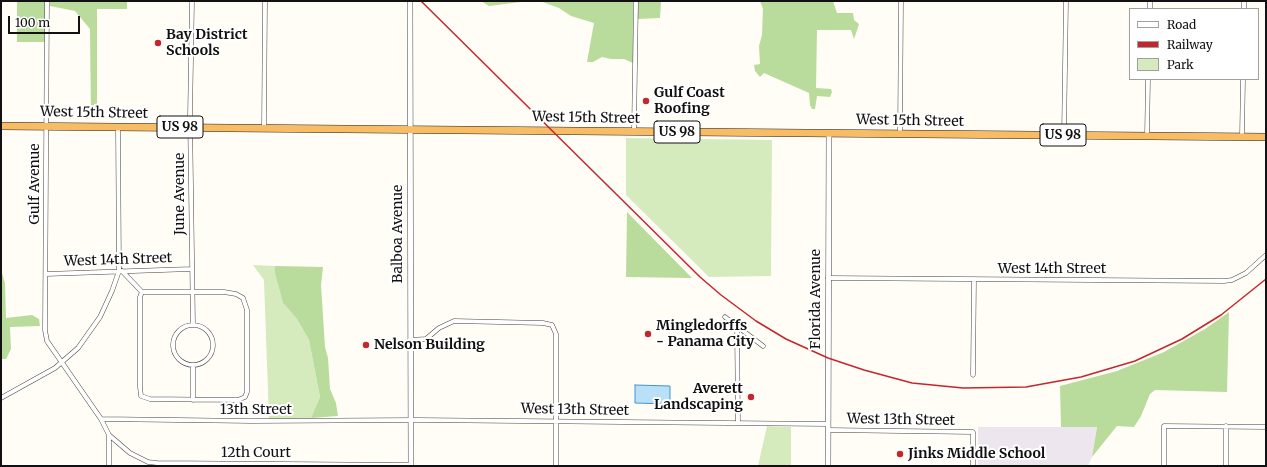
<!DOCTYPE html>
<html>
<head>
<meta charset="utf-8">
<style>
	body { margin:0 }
	#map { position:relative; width:1267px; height:467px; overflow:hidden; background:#fffdf5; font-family:Merriweather,serif }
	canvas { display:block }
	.frame { position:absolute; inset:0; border:2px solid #111; pointer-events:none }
	.legend { position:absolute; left:1129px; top:8px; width:130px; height:72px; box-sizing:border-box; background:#fff; border:1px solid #a0a0a0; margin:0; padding:5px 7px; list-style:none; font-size:12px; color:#111 }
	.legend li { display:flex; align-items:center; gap:8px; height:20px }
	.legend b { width:20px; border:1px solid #a0a0a0 }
	.scale { position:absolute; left:8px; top:16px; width:72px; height:18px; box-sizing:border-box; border:2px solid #111; border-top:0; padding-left:5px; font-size:12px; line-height:14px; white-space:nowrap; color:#111; -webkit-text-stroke:3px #fff; paint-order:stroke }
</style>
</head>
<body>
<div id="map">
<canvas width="1267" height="467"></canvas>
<div class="frame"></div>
<ul class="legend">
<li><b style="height:5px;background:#fff"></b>Road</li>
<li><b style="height:5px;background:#c4262e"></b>Railway</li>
<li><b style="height:11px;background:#d5ebbd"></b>Park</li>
</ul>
<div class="scale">100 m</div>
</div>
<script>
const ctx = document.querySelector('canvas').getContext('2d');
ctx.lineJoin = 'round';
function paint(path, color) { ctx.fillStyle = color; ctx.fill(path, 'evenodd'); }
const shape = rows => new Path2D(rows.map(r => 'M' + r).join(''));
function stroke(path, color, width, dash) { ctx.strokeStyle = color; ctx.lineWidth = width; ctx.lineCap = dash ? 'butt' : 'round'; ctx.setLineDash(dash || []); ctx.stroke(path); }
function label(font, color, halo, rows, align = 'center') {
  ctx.font = font + ' Merriweather,serif'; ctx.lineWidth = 4; ctx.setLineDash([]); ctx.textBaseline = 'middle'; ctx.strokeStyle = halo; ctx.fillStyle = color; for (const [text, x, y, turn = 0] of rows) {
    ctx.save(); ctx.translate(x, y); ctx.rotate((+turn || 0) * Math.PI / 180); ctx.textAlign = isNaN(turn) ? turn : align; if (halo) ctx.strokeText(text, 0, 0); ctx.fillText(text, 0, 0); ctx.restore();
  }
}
const industrial = shape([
	[978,427,1097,427,1092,457,1088,466,978,466]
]);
const green = shape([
	[626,138,772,140,771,276,709,277,626,195],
	[253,265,275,266,275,274,283,303,297,319,309,340,320,397,311,418,269,420,264,280],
	[767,426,791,427,791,466,758,466]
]);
const forest = shape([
	[17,1,46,1,45,42,17,42],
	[50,1,127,1,127,9,97,9,97,118,91,118,90,29,75,11,50,6],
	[481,1,529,1,489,6],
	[540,1,633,1,633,63,624,59,611,59,602,57,593,62,587,62,594,23,571,16,559,8],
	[638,1,663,1,661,2,660,18,638,19],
	[760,1,833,1,837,13,853,13,854,20,859,24,854,39,851,30,817,30,816,88,831,89,832,92,830,97,817,96,815,109,812,109,810,105,809,93,764,73,760,77,755,71,754,65,760,64,759,46,762,35,763,9],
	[627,212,692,278,626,277],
	[275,266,323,267,321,285,325,347,328,358,330,389,336,403,338,416,311,418,320,397,309,340,297,319,283,303,275,274],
	[1,270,5,283,6,318,32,315,39,319,40,326,10,327,11,349,6,359,1,359],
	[1229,312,1227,392,1155,390,1150,394,1141,416,1134,427,1117,426,1092,457,1097,427,1061,427,1060,386,1117,371,1164,352,1205,329]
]);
const water = shape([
	[635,385,670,386,670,404,635,403,635,385]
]);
const minor = shape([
	[47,1,45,330,47,341,101,419,109,435,109,466],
	[192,1,190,117,193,325],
	[1150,9,1150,1],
	[1244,9,1244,1],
	[264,128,265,1],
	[634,131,636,1],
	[900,134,901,1],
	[1064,135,1066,1],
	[1147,136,1148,79],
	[1242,136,1243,79],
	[122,271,142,292,224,292,236,294,243,298,247,310,247,392,245,397,238,400,150,399,141,396,140,387,140,297,142,292],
	[46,274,191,269],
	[828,278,1224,281,1232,280,1246,273,1266,255],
	[725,317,763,346],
	'173 345a20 20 0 1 1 40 0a20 20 0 1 1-40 0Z',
	[737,327,738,423],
	[410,340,426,339,439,328,454,321,543,323,552,325,556,334,556,466],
	[973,375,974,279],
	[1,398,55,368,78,348,100,317,112,291,119,271,118,127],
	[193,400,193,366],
	[101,419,252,421,417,420,828,424],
	[828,430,973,432,973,466],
	[109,435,130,453,148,462,157,463,411,465],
	[1164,466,1164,426,1266,427],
	[1226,466,1226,426]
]);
const tertiary = shape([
	[410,1,411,466],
	[828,466,829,133]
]);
const trunk = shape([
	[1,126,1266,137]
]);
const rail = shape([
	[421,1,700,277,721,295,756,321,786,339,828,358,864,370,912,383,963,388,1026,387,1081,377,1135,361,1182,339,1221,315,1266,279]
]);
const markers = [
	[158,43,4,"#c4262e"],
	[646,101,4,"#c4262e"],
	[648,334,4,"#c4262e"],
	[366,345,4,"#c4262e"],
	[751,397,4,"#c4262e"],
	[900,454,4,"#c4262e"]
];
const shields = [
	[180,127,46],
	[677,132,46],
	[1063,135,46]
];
const shieldNames = [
	["US 98",180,127],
	["US 98",677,132],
	["US 98",1063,135]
];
const poiNames = [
	["Bay District",166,35],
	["Schools",166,51],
	["Gulf Coast",654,93],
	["Roofing",654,109],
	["Mingledorffs",656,326],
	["- Panama City",656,342],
	["Nelson Building",374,345],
	["Averett",743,389,"right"],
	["Landscaping",743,405,"right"],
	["Jinks Middle School",908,454]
];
const streetNames = [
	["West 15th Street",94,113,1],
	["West 15th Street",586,118,1],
	["West 15th Street",910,121,1],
	["Gulf Avenue",35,184,-90],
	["June Avenue",180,194,-90],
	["Balboa Avenue",398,234,-90],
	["West 14th Street",118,260,-2],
	["West 14th Street",1052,269],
	["Florida Avenue",816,299,-90],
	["13th Street",256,410],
	["West 13th Street",575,410,1],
	["West 13th Street",901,420,1],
	["12th Court",256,453]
];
paint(industrial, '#eee6ef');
paint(green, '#d5ebbd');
paint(forest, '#b9dc9c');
paint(water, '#b9e0f7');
stroke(water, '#3f96cf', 1);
stroke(minor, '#444', 5);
stroke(tertiary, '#444', 6);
stroke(trunk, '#222', 8);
stroke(minor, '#fff', 4);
stroke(tertiary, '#fff', 5);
stroke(trunk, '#f7bc64', 7);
stroke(rail, '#c4262e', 1.5);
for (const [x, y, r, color] of markers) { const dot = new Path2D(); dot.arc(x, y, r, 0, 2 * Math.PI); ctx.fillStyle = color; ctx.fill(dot); stroke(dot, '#fff', 1.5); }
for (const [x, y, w] of shields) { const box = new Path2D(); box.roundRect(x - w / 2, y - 11, w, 22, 3); ctx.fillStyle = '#fff'; ctx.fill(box); stroke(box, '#111', 1); }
label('bold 13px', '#111', null, shieldNames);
label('bold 14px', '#111', '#fff', poiNames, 'left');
label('14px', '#111', '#fff', streetNames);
</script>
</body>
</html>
